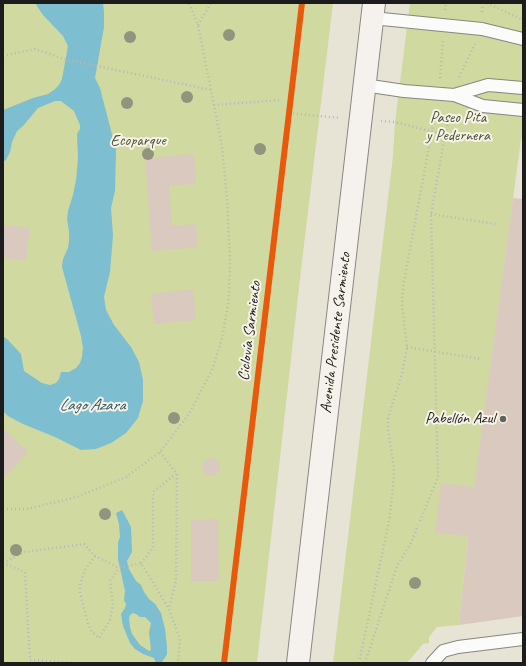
<!DOCTYPE html>
<html>
<head>
<meta charset="utf-8">
<style>
	body { margin:0 }
	#map { position:relative; width:526px; height:666px; overflow:hidden; background:#e7e4d6; font-family:Caveat,sans-serif }
	canvas { display:block }
	.frame { position:absolute; inset:0; border:4px solid #1c1c1c; pointer-events:none }
</style>
</head>
<body>
<div id="map">
<canvas width="526" height="666"></canvas>
<div class="frame"></div>
</div>
<script>
const ctx = document.querySelector('canvas').getContext('2d');
ctx.lineJoin = 'round';
function paint(path, color) { ctx.fillStyle = color; ctx.fill(path, 'evenodd'); }
const shape = rows => new Path2D(rows.map(r => 'M' + r).join(''));
function stroke(path, color, width, dash) { ctx.strokeStyle = color; ctx.lineWidth = width; ctx.lineCap = dash ? 'butt' : 'round'; ctx.setLineDash(dash || []); ctx.stroke(path); }
function label(font, color, halo, rows, align = 'center') {
  ctx.font = font + ' Caveat,sans-serif'; ctx.lineWidth = 4; ctx.setLineDash([]); ctx.textBaseline = 'middle'; ctx.strokeStyle = halo; ctx.fillStyle = color; for (const [text, x, y, turn = 0] of rows) {
    ctx.save(); ctx.translate(x, y); ctx.rotate((+turn || 0) * Math.PI / 180); ctx.textAlign = isNaN(turn) ? turn : align; if (halo) ctx.strokeText(text, 0, 0); ctx.fillText(text, 0, 0); ctx.restore();
  }
}
const green = shape([
	[3,3,333,3,301,270,257,663,3,663],
	[410,3,523,3,523,139,521,139,468,536,459,625,437,627,429,637,429,643,423,644,407,663,333,663,393,156,395,122]
]);
const water = shape([
	[35,3,103,3,104,12,104,27,95,78,100,88,116,150,115,191,111,208,113,235,110,272,104,297,106,310,114,325,131,347,139,362,143,380,143,401,138,418,126,433,111,443,96,449,81,450,55,437,23,424,8,416,3,411,3,336,8,340,21,354,24,371,42,383,50,385,56,383,59,379,61,372,69,372,76,368,80,363,82,357,83,348,81,336,62,267,63,259,68,248,69,241,69,231,67,219,68,211,73,195,76,180,78,159,77,134,80,129,80,125,74,111,61,101,55,101,38,108,23,126,17,131,12,142,10,152,6,160,3,162,3,110,33,98,48,94,54,90,59,85,62,79,68,46,63,36,43,15],
	[122,510,131,527,132,552,127,561,129,569,136,581,141,585,144,592,149,599,155,604,161,613,165,629,167,646,167,654,164,659,161,663,156,663,154,658,143,654,135,649,130,643,123,626,121,614,125,608,126,604,124,600,125,591,118,559,118,542,120,537,119,524,116,513],
	[133,613,136,614,140,617,145,617,151,623,149,633,151,650,149,651,140,645,132,634,130,627,129,618,130,615]
]);
const building = shape([
	[194,154,196,184,169,186,172,226,196,224,198,247,152,251,145,158],
	[513,198,523,199,523,616,459,625,468,536,435,533,441,483,474,487],
	[3,225,30,228,26,261,3,258],
	[193,289,196,320,154,324,151,294],
	[3,428,28,452,3,479],
	'202 467a9 9 0 1 1 18 0a9 9 0 1 1-18 0Z',
	[218,519,219,581,191,581,191,520]
]);
const path = shape([
	[487,3,523,20],
	[445,10,446,3],
	[482,12,483,3],
	[198,25,211,3],
	[3,56,35,49,64,59,211,90],
	[459,77,475,44],
	[440,78,443,41],
	[214,105,280,100],
	[289,113,340,118],
	[381,121,395,122,445,135],
	[431,214,496,224],
	[407,347,481,359],
	[160,452,177,474,176,581,169,609],
	[3,509,27,509,77,497,126,477,160,452,189,414,212,370,222,339,229,298,230,256,227,198,222,147,214,105,198,25,189,3],
	[420,521,438,477,431,214,445,135,451,111],
	[95,556,85,570,80,584,80,592,88,624,92,632,99,638,110,620,113,604,110,581,119,568],
	[3,563,25,552,84,544,95,556,119,568,141,563,169,609,180,639,178,663],
	[3,563,25,572,30,660,80,663],
	[141,563,153,548,153,492,176,474],
	[224,663,302,3],
	[359,663,389,521,393,488,394,467,388,430,388,418,402,374,407,347,402,305,403,287,436,109],
	[365,663,397,566,412,541,418,525]
]);
const lane = shape([
	[372,18,482,29,523,39],
	[364,85,404,91,454,95,483,106,523,110],
	[454,95,488,85,523,88],
	[432,663,443,651,458,647,523,639]
]);
const secondary = shape([
	[298,663,374,3]
]);
const cycleway = shape([
	[224,663,302,3]
]);
const trees = [
	[229,35],
	[130,37],
	[187,97],
	[127,103],
	[260,149],
	[148,154],
	[174,418],
	[105,514],
	[16,550],
	[415,583]
];
const markers = [
	[503,419,4,"#63625d"]
];
const parkNames = [
	["Paseo Pita",458,118],
	["y Pedernera",458,136],
	["Ecoparque",138,141]
];
const streetNames = [
	["Ciclovía Sarmiento",250,331,-83],
	["Avenida Presidente Sarmiento",336,333,-83]
];
const poiNames = [
	["Pabellón Azul",495,419]
];
const waterNames = [
	["Lago Azara",92,406]
];
paint(green, '#d0d9a0');
paint(water, '#7dbed1');
paint(building, '#d9c9bf');
stroke(lane, '#888680', 14);
stroke(secondary, '#888680', 24);
stroke(path, '#b8b8b6', 2.5, [1, 3]);
stroke(lane, '#fbfbf9', 12);
stroke(secondary, '#f5f2ee', 22);
stroke(cycleway, '#e8590c', 6);
ctx.fillStyle = '#92947e';
for (const [x, y] of trees) { ctx.beginPath(); ctx.arc(x, y, 6, 0, 2 * Math.PI); ctx.fill(); }
for (const [x, y, r, color] of markers) { const dot = new Path2D(); dot.arc(x, y, r, 0, 2 * Math.PI); ctx.fillStyle = color; ctx.fill(dot); stroke(dot, '#f7f3e8', 1.5); }
label('16px', '#4c5236', '#f7f3e8', parkNames);
label('16px', '#1c1c1c', '#f7f3e8', streetNames);
label('16px', '#1c1c1c', '#f7f3e8', poiNames, 'right');
label('italic 17px', '#315664', '#f7f3e8', waterNames);
</script>
</body>
</html>
